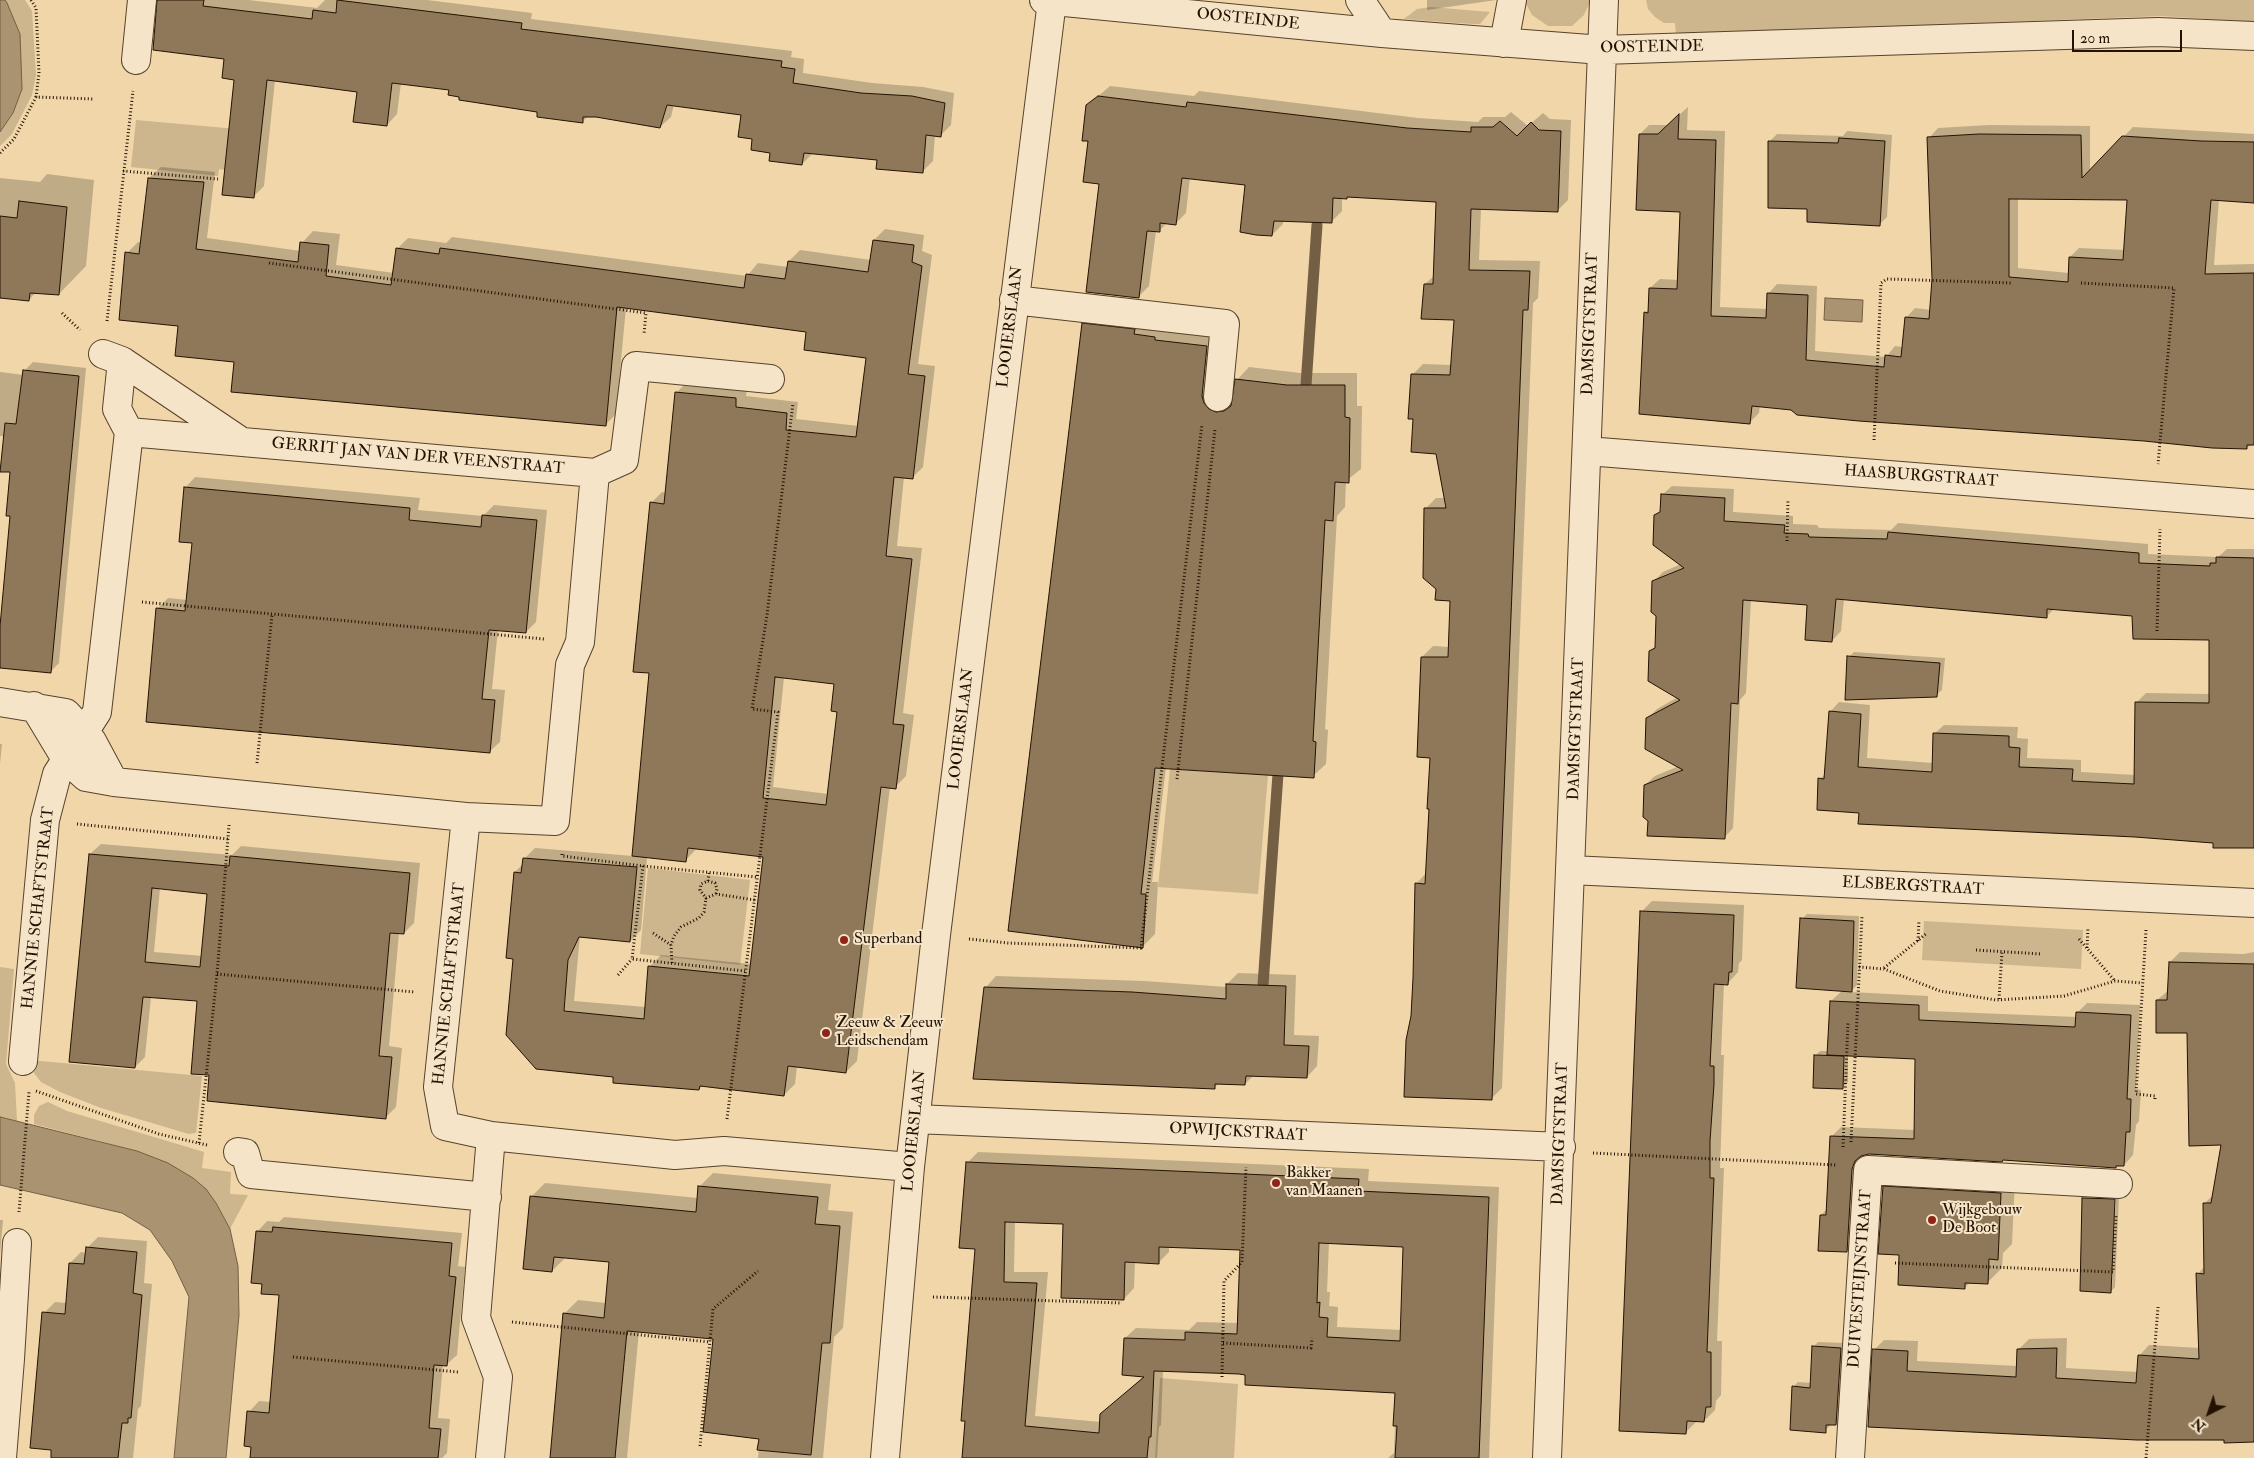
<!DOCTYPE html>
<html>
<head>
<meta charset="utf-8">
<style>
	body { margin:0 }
	#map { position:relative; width:2254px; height:1458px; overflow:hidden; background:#f0d6a9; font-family:"IM FELL Double Pica",serif }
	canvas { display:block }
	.north { position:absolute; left:2184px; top:1388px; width:50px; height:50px; -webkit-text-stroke:4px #f5e4c7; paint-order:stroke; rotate:221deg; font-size:14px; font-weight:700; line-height:20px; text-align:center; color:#231202 }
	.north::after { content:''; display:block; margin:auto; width:18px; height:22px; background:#231202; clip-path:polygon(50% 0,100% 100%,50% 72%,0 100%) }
	.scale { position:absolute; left:2072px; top:30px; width:110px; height:22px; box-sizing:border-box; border:2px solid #231202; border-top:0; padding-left:6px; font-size:15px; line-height:18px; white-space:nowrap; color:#231202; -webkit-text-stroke:4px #f5e4c7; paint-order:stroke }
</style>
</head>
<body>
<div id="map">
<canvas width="2254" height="1458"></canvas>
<div class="north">N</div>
<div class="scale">20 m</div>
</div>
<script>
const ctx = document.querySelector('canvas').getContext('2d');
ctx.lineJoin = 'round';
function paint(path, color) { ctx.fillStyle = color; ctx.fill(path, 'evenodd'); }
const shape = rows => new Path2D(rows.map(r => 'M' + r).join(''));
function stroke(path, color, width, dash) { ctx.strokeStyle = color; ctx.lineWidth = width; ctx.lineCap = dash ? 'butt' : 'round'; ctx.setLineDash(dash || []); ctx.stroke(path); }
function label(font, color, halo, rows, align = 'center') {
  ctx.font = font + ' "IM FELL Double Pica",serif'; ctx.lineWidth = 4; ctx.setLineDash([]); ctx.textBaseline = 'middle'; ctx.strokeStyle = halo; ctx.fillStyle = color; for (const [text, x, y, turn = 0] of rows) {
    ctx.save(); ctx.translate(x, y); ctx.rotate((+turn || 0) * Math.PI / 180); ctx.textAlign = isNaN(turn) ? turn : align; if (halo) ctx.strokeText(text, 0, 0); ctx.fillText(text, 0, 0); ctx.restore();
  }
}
const green = shape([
	[5,0,25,0,32,11,36,75,32,95,12,134,0,146,0,132,13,113,20,34],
	[1524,0,1591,0,1584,15,1572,26,1548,26,1532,15],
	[1646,0,2254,0,2254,22,2161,16,1676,35,1675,23,1664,23,1655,17,1648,9],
	[1431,7,1490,12,1480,24,1472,24,1404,19,1417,9],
	[136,120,259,131,254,174,219,169,218,176,131,167],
	[1170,769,1268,775,1258,894,1158,887],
	[648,868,750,880,740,965,640,954],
	[1924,921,2083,930,2081,969,1922,960],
	[0,967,14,969,6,1064,15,1083,17,1121,0,1117],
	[30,1060,202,1076,196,1133,189,1134,101,1108,60,1092,41,1082,34,1073],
	[48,1102,67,1111,204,1152,202,1168,231,1172,230,1194,248,1195,230,1229,216,1203,137,1151,34,1124,34,1115,39,1106],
	[1160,1378,1238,1384,1234,1458,1155,1458]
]);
const water = shape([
	[0,0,5,0,7,3,20,34,22,89,13,113,0,132,0,0],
	[1825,298,1863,300,1862,322,1824,320,1825,298],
	[0,1117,137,1151,168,1163,193,1178,206,1189,216,1203,230,1229,238,1266,239,1315,226,1458,174,1458,189,1297,172,1261,150,1230,122,1213,0,1185,0,1117]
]);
const shadow = shape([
	[159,0,249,0,317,8,325,0,427,0,532,13,531,19,792,51,791,57,804,59,803,73,872,83,923,87,954,93,951,125,941,135,935,135,933,161,922,172,878,158,813,153,802,164,772,152,754,138,742,114,674,104,671,117,660,127,596,116,588,116,582,122,460,96,450,89,401,83,397,114,387,125,358,90,275,80,264,186,253,197,236,78,226,58],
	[1427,0,1496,0,1427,10],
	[1110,86,1194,96,1199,91,1418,118,1478,122,1483,117,1505,117,1511,112,1528,126,1543,113,1550,119,1571,120,1568,200,1557,211,1481,208,1479,260,1540,261,1538,298,1533,303,1502,1088,1491,1099,1412,1016,1416,884,1427,872,1431,757,1422,657,1433,646,1449,647,1451,600,1437,589,1425,509,1436,498,1445,498,1437,453,1414,418,1413,374,1423,364,1452,365,1455,319,1425,284,1435,275,1438,201,1349,196,1342,198,1342,211,1331,222,1283,220,1283,224,1272,235,1247,184,1190,177,1186,213,1176,223,1167,223,1159,231,1156,231,1149,286,1138,297,1100,182,1089,140,1087,106],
	[1688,107,1687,130,1725,131,1720,307,1768,309,1768,294,1777,284,1817,286,1815,351,1886,357,1895,346,1903,347,1906,318,1915,308,1931,310,1934,279,1929,138,1938,128,1989,125,2090,126,2090,171,2133,127,2254,134,2254,202,2219,199,2214,265,2254,264,2254,444,2246,448,1760,405,1759,413,1750,422,1645,313,1649,309,1650,288,1660,279,1679,280,1681,211,1640,134,1649,125,1668,125],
	[2018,198,2128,199,2125,250,2079,248,2070,257,2069,273,2018,268],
	[1847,131,1892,135,1887,217,1879,225,1809,208,1770,141,1777,134,1843,136],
	[161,167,215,172,207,238,301,251,302,243,313,231,340,234,336,265,394,273,397,249,408,238,446,243,452,237,747,276,758,263,788,267,789,261,800,250,871,260,874,240,885,229,924,235,922,251,932,255,918,364,935,366,923,467,912,478,904,477,897,546,922,548,903,713,914,715,906,776,895,787,890,787,857,1061,846,1072,797,1066,795,1084,784,1095,703,1085,699,1089,614,1076,515,958,515,872,523,864,524,859,535,848,633,856,650,672,651,503,662,492,667,493,676,393,687,382,747,388,746,396,798,402,796,419,859,426,868,357,807,331,626,307,616,414,605,425,236,361,179,325,127,253,138,242,142,242,149,178],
	[784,677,836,683,838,710,828,794,773,787],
	[697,848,764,856,751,964,661,955,650,966,646,1007,574,1001,580,935,630,941,641,930,647,857,686,860],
	[47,174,94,180,86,266,59,294,36,292,29,300,2,297,0,299,0,178,40,182],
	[1096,312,1219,334,1229,401,1233,400,1237,380,1249,367,1300,373,1357,373,1357,406,1362,406,1361,469,1346,481,1345,507,1337,516,1325,729,1328,730,1326,764,1313,776,1166,767,1152,882,1158,882,1155,934,1142,947,1083,324],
	[33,362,86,368,59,663,50,672,0,667,0,639,19,438,0,436,0,372,24,375,24,371],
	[195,477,420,498,418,510,483,516,494,505,547,510,536,622,526,632,498,629,492,689,505,690,500,742,489,752,158,608,168,598,187,600,193,542,185,488],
	[1672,486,1734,489,1733,512,1793,516,1793,524,1817,525,1819,528,1891,530,1898,523,2148,544,2148,554,2218,557,2227,549,2254,549,2254,847,1860,812,1820,779,1826,773,1830,712,1839,702,1870,705,1867,758,1933,763,1934,734,1944,725,2018,727,2017,738,2028,739,2027,758,2081,760,2081,772,2136,775,2136,703,2146,693,2210,694,2211,639,2133,615,2055,608,2046,617,1844,599,1841,631,1832,641,1808,604,1751,599,1746,693,1740,700,1733,828,1724,838,1649,820,1645,785,1655,776,1679,766,1648,718,1657,709,1678,697,1650,652,1656,646,1657,615,1653,582,1663,572,1681,564,1656,516,1662,510,1662,495],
	[1854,652,1945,658,1942,690,1936,695,1849,657],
	[0,744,2,744,0,764],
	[101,844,232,855,241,846,420,863,414,923,404,933,399,933,389,1046,402,1048,396,1107,386,1117,210,1074,198,1000,151,997,145,1057,135,1067,90,854],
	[160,888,208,893,203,956,154,952],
	[1652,901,1744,905,1742,960,1739,963,1738,972,1728,983,1724,983,1721,1055,1724,1055,1720,1168,1724,1168,1717,1341,1722,1341,1721,1395,1716,1401,1715,1410,1704,1421,1697,1421,1686,1432,1641,912],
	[1807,914,1859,916,1857,985,1850,992,1928,996,1928,1011,2077,1017,2077,1013,2087,1003,2140,1005,2136,1089,2141,1090,2139,1121,2136,1125,2133,1155,2124,1165,2118,1165,2116,1167,2004,1159,1863,1154,1857,1241,1847,1251,1821,1215,1827,1209,1831,1137,1841,1127,1915,1130,1917,1057,1848,1055,1848,1082,1843,1087,1815,1056,1820,1051,1828,1051,1831,1001,1843,990,1802,919],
	[2180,952,2244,954,2254,952,2254,1441,2137,1439,1869,1425,1874,1350,1884,1340,1918,1341,1917,1361,2018,1366,2018,1350,2029,1339,2067,1338,2066,1368,2138,1372,2139,1356,2149,1345,2200,1348,2198,1274,2205,1266,2204,1204,2214,1194,2223,1144,2188,1032,2157,1000,2169,990,2170,962],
	[1238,973,1296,975,1294,1035,1319,1036,1317,1066,1307,1077,1254,1075,1245,1084,1219,1083,1214,1088,986,987,996,976,1144,981,1227,987,1227,984],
	[978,1152,1369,1169,1368,1181,1499,1187,1489,1458,1388,1458,1394,1453,1396,1391,1247,1374,1163,1370,1161,1425,1159,1427,1157,1458,963,1458,976,1248,967,1163],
	[1015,1221,1064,1223,1124,1299,1134,1288,1135,1261,1158,1263,1169,1252,1169,1246,1241,1248,1238,1323,1197,1322,1189,1330,1136,1328,1125,1338,1145,1375,1101,1415,1101,1422,1035,1416,1048,1272,1014,1272],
	[1329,1242,1404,1246,1402,1330,1337,1327,1338,1307,1329,1306,1330,1292,1327,1292],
	[1899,1172,2015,1179,2012,1244,2003,1253,2002,1268,1988,1282,1971,1282,1964,1288,1900,1254,1884,1187],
	[713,1173,831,1184,828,1210,853,1212,843,1328,834,1337,823,1458,758,1458,760,1438,714,1338,639,1331,627,1458,551,1458,564,1314,578,1300,606,1303,611,1261,566,1257,552,1271,531,1197,545,1183,698,1198,699,1187],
	[2088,1193,2114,1194,2110,1288,2112,1288,2116,1195,2119,1195,2115,1287,2110,1292,2083,1198],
	[284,1217,462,1233,458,1266,465,1267,457,1355,446,1365,443,1365,438,1418,450,1419,447,1453,442,1458,251,1458,252,1446,249,1412,259,1401,271,1402,281,1294,263,1283,257,1232,267,1221,279,1222],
	[0,1220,3,1220,0,1254],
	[98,1237,147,1241,144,1283,152,1284,141,1406,138,1409,133,1458,52,1458,44,1313,55,1302,67,1303,70,1263,81,1252,86,1253,87,1248],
	[1818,1342,1846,1343,1841,1419,1836,1424,1831,1424,1825,1431,1793,1387,1798,1382,1812,1383,1813,1347]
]);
const stream = shape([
	[1305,400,1317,225],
	[1262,999,1279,760]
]);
const building = shape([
	[157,0,204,0,203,6,312,19,313,10,336,13,337,0,522,23,521,29,782,61,781,67,795,69,793,83,861,93,912,96,945,103,941,137,926,135,923,173,876,169,877,160,804,153,802,165,769,161,770,153,751,150,752,139,738,137,741,115,667,105,660,128,596,117,583,117,583,123,537,117,537,112,459,100,459,97,448,95,449,90,392,83,387,126,353,122,357,92,267,80,254,198,222,195,234,80,222,78,224,59,153,50,157,0],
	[1098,96,1186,107,1187,102,1407,128,1471,132,1471,127,1493,127,1500,121,1517,136,1531,122,1539,130,1561,131,1558,212,1471,209,1469,270,1530,271,1528,310,1523,310,1492,1100,1404,1097,1406,1040,1411,1016,1413,978,1415,883,1425,884,1429,809,1427,809,1430,758,1417,757,1421,657,1448,657,1450,601,1435,600,1436,589,1423,578,1424,508,1446,508,1436,454,1411,452,1413,419,1408,419,1411,374,1450,375,1454,320,1421,319,1424,284,1433,284,1436,202,1347,197,1347,199,1333,198,1332,223,1274,221,1272,236,1256,235,1240,232,1245,185,1182,178,1176,225,1160,223,1160,232,1147,231,1139,298,1086,292,1099,184,1083,182,1088,141,1082,141,1086,105,1098,96],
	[1679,114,1678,139,1716,140,1711,316,1766,318,1767,293,1808,295,1806,360,1884,367,1885,355,1901,357,1905,317,1929,319,1932,279,1927,137,1979,134,2081,135,2082,178,2122,136,2201,141,2254,142,2254,203,2211,200,2205,274,2254,273,2254,445,2247,445,2247,449,2212,448,2144,441,1859,421,1797,415,1791,410,1752,406,1750,424,1639,414,1644,312,1648,313,1649,288,1677,289,1680,212,1636,210,1639,134,1658,134,1679,114],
	[2009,199,2127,200,2123,260,2069,257,2068,282,2009,277,2009,199],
	[1839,138,1885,141,1880,226,1807,222,1807,209,1768,208,1768,141,1838,143,1839,138],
	[148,178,204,182,196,249,298,262,300,242,329,245,326,276,391,285,396,248,439,254,440,248,744,288,746,274,785,279,788,261,868,272,873,240,914,245,912,262,922,266,908,374,925,376,913,479,894,477,886,556,912,559,893,724,904,725,896,789,881,787,846,1073,788,1066,784,1096,700,1086,699,1090,613,1083,613,1077,536,1069,506,1035,513,959,506,958,514,872,521,873,523,858,637,867,630,942,579,937,568,960,564,1011,644,1019,648,966,749,976,763,857,688,848,686,862,632,856,649,673,633,672,650,502,664,504,675,392,736,398,736,407,787,413,786,430,856,437,866,358,804,350,806,332,617,307,606,426,231,392,234,362,175,356,178,326,119,320,125,252,139,254,148,178],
	[775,677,834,684,831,711,837,712,826,805,763,798,775,677],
	[19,201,67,207,59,295,30,293,29,301,0,298,0,216,17,218,19,201],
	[1082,323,1135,329,1134,334,1155,337,1155,340,1207,346,1202,396,1204,403,1209,409,1216,412,1224,411,1231,406,1235,379,1287,385,1345,385,1345,417,1350,418,1349,483,1335,482,1333,521,1325,520,1313,741,1316,742,1314,778,1155,768,1141,894,1146,894,1143,948,1008,931,1082,323],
	[23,370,79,376,51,673,0,668,0,626,10,516,6,516,10,472,0,472,5,423,16,424,23,370],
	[184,487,410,508,409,520,481,527,482,515,537,520,526,633,489,630,482,699,495,700,490,753,146,722,156,608,185,611,192,543,179,542,184,487],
	[1661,494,1725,498,1724,521,1785,525,1784,533,1808,534,1809,537,1887,539,1888,532,2139,553,2139,563,2210,566,2210,563,2216,563,2216,557,2254,558,2254,848,2213,848,2213,843,2135,837,1858,824,1859,813,1817,810,1818,778,1824,779,1829,711,1861,714,1858,767,1932,772,1933,733,2009,736,2009,747,2020,748,2019,767,2073,769,2072,781,2134,784,2135,702,2209,703,2209,640,2133,639,2132,616,2047,609,2047,618,1836,599,1832,642,1805,640,1807,605,1743,600,1738,704,1731,703,1725,839,1647,836,1648,821,1643,817,1644,785,1683,770,1645,749,1646,718,1680,700,1648,681,1649,651,1655,648,1656,616,1651,612,1652,581,1684,568,1653,545,1654,515,1660,512,1661,494],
	[1847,656,1940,663,1937,697,1845,700,1847,656],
	[89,854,229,866,230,856,410,873,404,934,390,933,379,1056,392,1057,386,1119,207,1101,209,1075,191,1074,197,1001,143,997,135,1068,69,1062,89,854],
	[152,888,207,894,200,967,145,962,152,888],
	[1640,911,1734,915,1732,972,1729,972,1728,985,1714,984,1710,1066,1714,1066,1714,1084,1710,1141,1710,1178,1714,1178,1707,1352,1711,1352,1711,1407,1706,1407,1704,1422,1687,1421,1686,1434,1619,1431,1640,911],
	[1800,918,1854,921,1852,992,1796,988,1800,918],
	[2169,962,2254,964,2254,1442,2224,1443,2224,1440,2137,1440,1868,1427,1872,1349,1908,1351,1907,1371,2016,1377,2017,1349,2057,1348,2056,1378,2136,1383,2138,1355,2199,1359,2196,1273,2204,1274,2203,1203,2211,1203,2221,1145,2189,1146,2187,1033,2156,1033,2156,1000,2167,1000,2169,962],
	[1226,984,1286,986,1284,1045,1309,1046,1307,1078,1246,1076,1245,1085,1215,1084,1215,1089,973,1079,984,987,1132,992,1226,999,1226,984],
	[1830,1001,1919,1005,1919,1020,2075,1027,2076,1012,2131,1015,2127,1099,2131,1099,2130,1132,2126,1132,2124,1166,2116,1166,2116,1168,2003,1160,2002,1162,1869,1154,1861,1156,1855,1161,1852,1169,1847,1252,1818,1251,1820,1215,1826,1215,1830,1136,1914,1139,1915,1059,1827,1055,1830,1001],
	[1814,1055,1844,1056,1843,1089,1813,1088,1814,1055],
	[966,1162,1359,1179,1358,1191,1489,1197,1479,1458,1395,1458,1397,1426,1393,1426,1395,1393,1245,1385,1245,1375,1239,1374,1154,1371,1151,1437,1149,1437,1147,1458,962,1458,965,1421,961,1421,975,1249,959,1248,966,1162],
	[1005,1222,1063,1224,1061,1298,1124,1300,1125,1262,1159,1264,1159,1247,1240,1250,1237,1334,1185,1332,1185,1340,1124,1338,1122,1375,1144,1377,1100,1414,1099,1433,1025,1426,1037,1283,1004,1282,1005,1222],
	[1319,1243,1403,1247,1400,1341,1327,1337,1328,1318,1319,1317,1320,1302,1317,1303,1319,1243],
	[698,1186,818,1197,815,1224,840,1226,830,1343,822,1343,811,1455,757,1450,759,1439,703,1432,713,1339,627,1331,615,1458,550,1458,563,1313,604,1318,609,1262,554,1257,552,1272,523,1269,530,1196,696,1212,698,1186],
	[1883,1186,2001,1193,1998,1260,1989,1259,1988,1284,1965,1283,1965,1289,1898,1285,1899,1255,1878,1254,1883,1186],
	[2082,1198,2115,1199,2111,1293,2080,1291,2082,1198],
	[273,1227,452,1243,449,1276,456,1277,447,1366,434,1365,429,1428,441,1429,438,1458,250,1458,251,1447,244,1446,247,1411,269,1413,279,1295,261,1294,262,1284,251,1283,256,1231,272,1232,273,1227],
	[86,1247,137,1252,133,1293,142,1295,131,1418,128,1418,128,1423,122,1423,118,1458,51,1458,51,1450,30,1448,42,1312,65,1314,69,1263,84,1264,86,1247],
	[1812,1346,1841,1348,1836,1425,1826,1425,1826,1433,1790,1430,1792,1386,1810,1388,1812,1346]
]);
const path = shape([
	[31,0,36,8,39,73,36,97],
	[0,153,14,139,36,97,93,99],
	[123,171,218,179],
	[269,263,646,313,644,334],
	[2081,283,2174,288,2158,464],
	[62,313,80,330],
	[107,321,133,91],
	[1874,440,1881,283,1887,279,2012,283],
	[1787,541,1788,499],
	[142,602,544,639],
	[2157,631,2160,529],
	[257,763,272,615],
	[1177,779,1215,429],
	[77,824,228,839],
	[562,854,562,856,643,866,757,877],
	[643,866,632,959,745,971],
	[709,873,708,881,701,884,700,890,706,898,716,894,755,900],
	[708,881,715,883,717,889,716,894],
	[2146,930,2136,1094,2155,1096,2155,1100],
	[653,933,671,945],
	[969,939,1008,943,1141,948,1202,424],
	[2079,939,2115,981],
	[1918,941,1919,920],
	[2087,948,2088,927],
	[1976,950,2041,954],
	[672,963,671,945,674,936,681,927,699,918,704,912,706,898],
	[1859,967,1884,969,1940,991,1996,1000,2064,996,2115,981,2142,983],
	[1884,968,1927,933],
	[217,974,414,992],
	[618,975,632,959],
	[1999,999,2002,952],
	[36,1091,159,1134,207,1145],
	[727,1119,778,712,752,709,767,615,793,403],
	[1851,1142,1862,916],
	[199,1143,217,974,229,825],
	[1843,1147,1848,1022],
	[1593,1153,1836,1165],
	[19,1212,29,1092],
	[1895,1263,2113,1272,2116,1216],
	[933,1297,1122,1303],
	[512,1322,710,1342],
	[1223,1343,1311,1348,1312,1338],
	[293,1357,458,1372],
	[1222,1377,1224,1281,1242,1262,1246,1167],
	[700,1446,713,1309,758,1271],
	[2146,1458,2158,1307]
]);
const minor = shape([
	[1044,0,1382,33,1602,50,2158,32,2254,36],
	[1360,0,1382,33],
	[1504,43,1512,0],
	[136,60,142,0],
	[1014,300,1225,324,1218,397],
	[103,354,122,361,117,409,129,432],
	[122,361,239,440],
	[1587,451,2254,504],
	[595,473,624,460,636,366,770,379],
	[0,702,66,713,92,741,114,782],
	[34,706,66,759,86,777,114,782,466,817,438,1087,445,1126,491,1136,675,1155,724,1151,910,1167],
	[1571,870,2254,903],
	[23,1061,45,820,57,774,97,712,129,432,595,473,580,642,570,665,555,821,466,817],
	[916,1119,1561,1147],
	[238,1152,245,1153,251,1174,487,1197],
	[0,1357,10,1359,2,1458],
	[10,1359,17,1243],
	[490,1458,498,1377,476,1318,491,1136],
	[885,1458,910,1167,936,935,1052,1],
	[1547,1458,1604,0],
	[1850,1458,1868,1170,2118,1184]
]);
const markers = [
	[844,940,5,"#8f2418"],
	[826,1033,5,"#8f2418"],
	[1276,1183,5,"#8f2418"],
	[1932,1220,5,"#8f2418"]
];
const streetNames = [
	["OOSTEINDE",1248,20,6],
	["OOSTEINDE",1652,48,-1],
	["DAMSIGTSTRAAT",1591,324,-88],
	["LOOIERSLAAN",1011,327,-83],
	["GERRIT JAN VAN DER VEENSTRAAT",418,457,5],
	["HAASBURGSTRAAT",1921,477,4],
	["LOOIERSLAAN",962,729,-83],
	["DAMSIGTSTRAAT",1577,729,-88],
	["ELSBERGSTRAAT",1913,887,3],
	["HANNIE SCHAFTSTRAAT",39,908,-84],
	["HANNIE SCHAFTSTRAAT",450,984,-84],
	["LOOIERSLAAN",915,1131,-84],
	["OPWIJCKSTRAAT",1238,1133,3],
	["DAMSIGTSTRAAT",1561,1134,-88],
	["DUIVESTEIJNSTRAAT",1861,1279,-86]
];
const poiNames = [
	["Superband",854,940],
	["Zeeuw & Zeeuw",836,1024],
	["Leidschendam",836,1042],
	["Bakker",1286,1174],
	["van Maanen",1286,1192],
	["Wijkgebouw",1942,1211],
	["De Boot",1942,1229]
];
paint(green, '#cdb58d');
paint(water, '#aa9370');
stroke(water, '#745f44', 1);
paint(shadow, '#0003');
stroke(stream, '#745f44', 11);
paint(building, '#8e7859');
stroke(building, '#231202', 1);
stroke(minor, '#56432c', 30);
stroke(path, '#231202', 3, [1, 2.5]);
stroke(minor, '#f5e4c7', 28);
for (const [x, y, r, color] of markers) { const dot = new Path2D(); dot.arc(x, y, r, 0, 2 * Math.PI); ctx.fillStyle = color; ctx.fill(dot); stroke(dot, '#f5e4c7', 2); }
label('16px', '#231202', '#f5e4c7', streetNames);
label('16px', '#231202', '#f5e4c7', poiNames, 'left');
</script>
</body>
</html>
